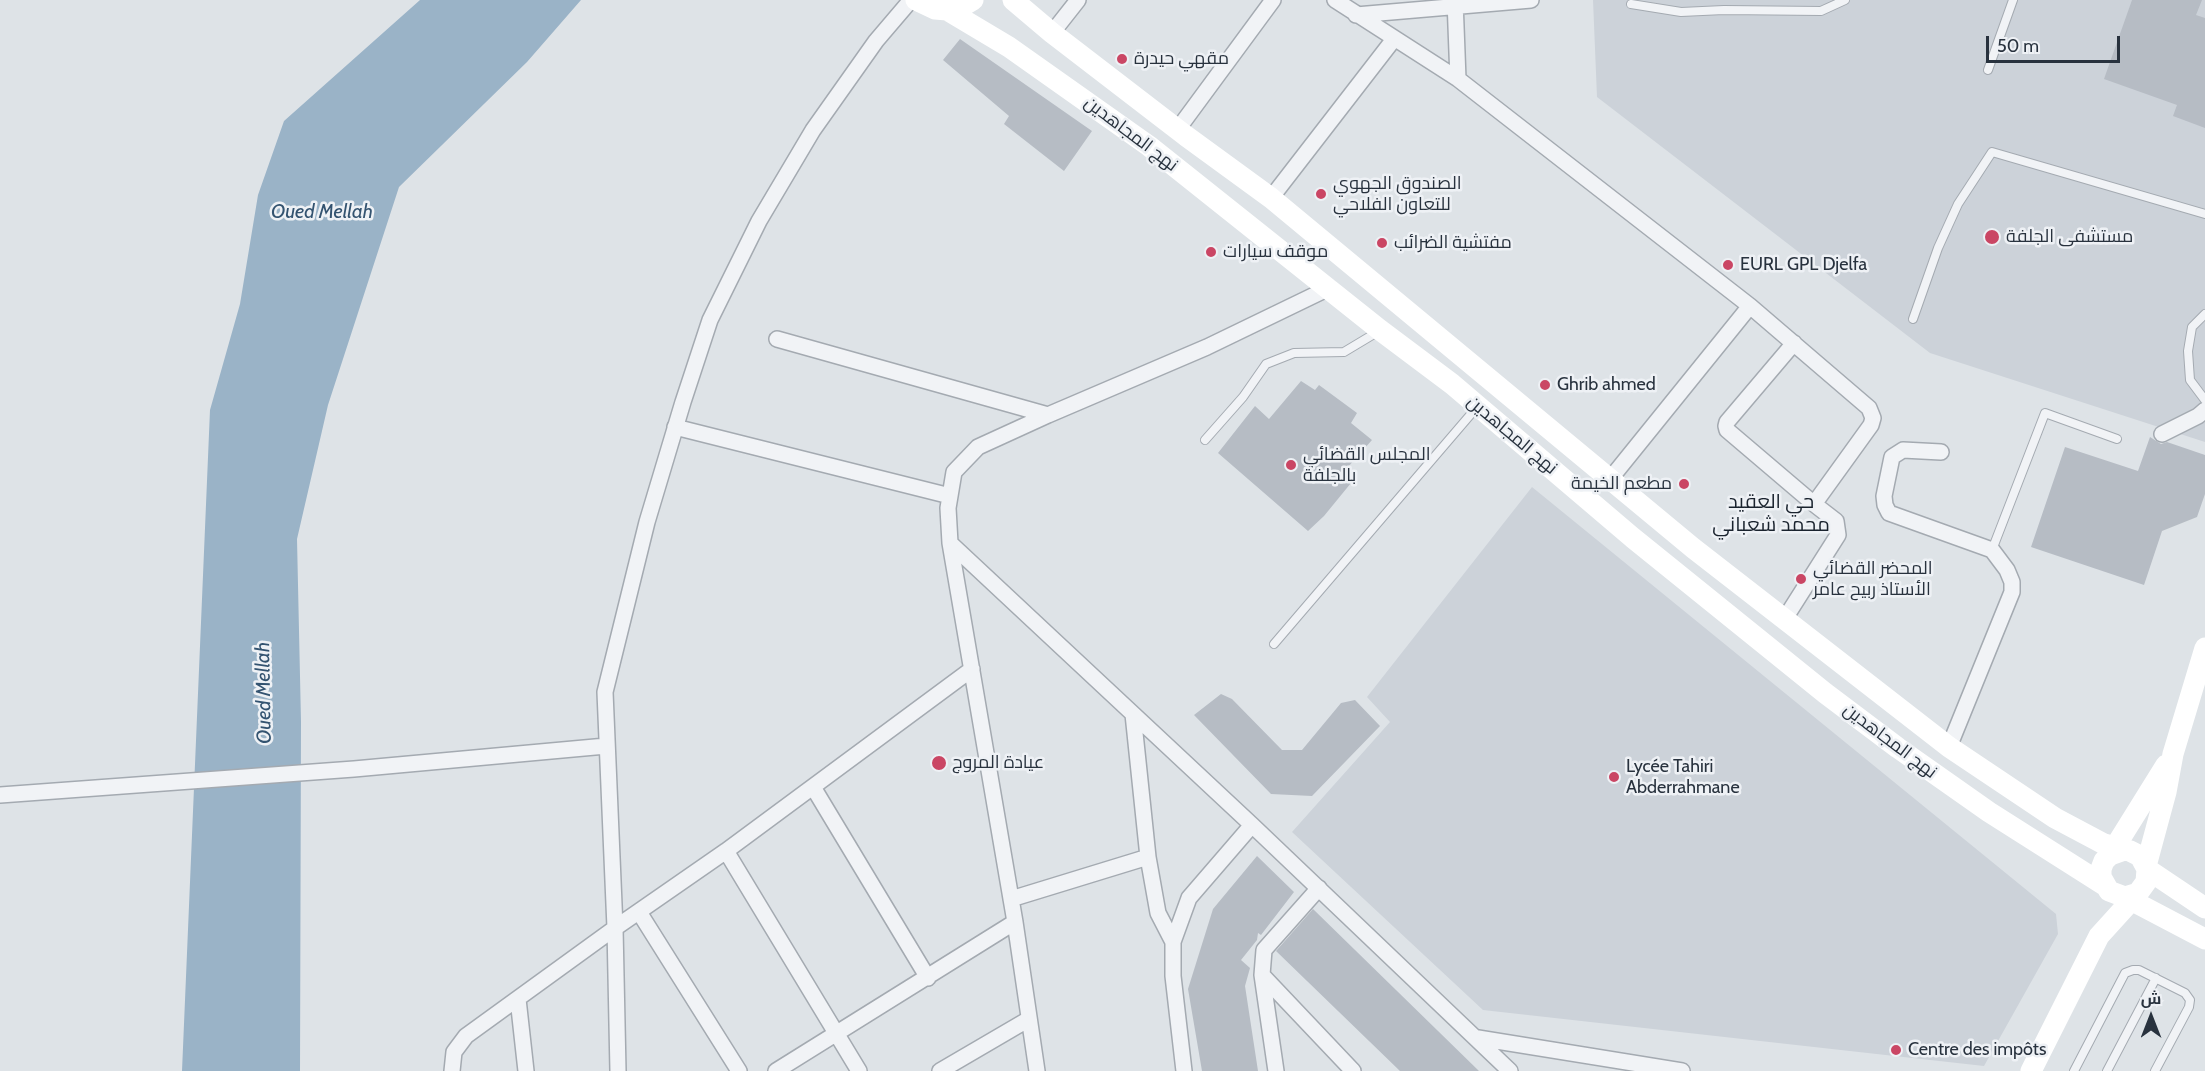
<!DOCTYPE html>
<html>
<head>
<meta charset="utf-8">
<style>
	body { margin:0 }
	#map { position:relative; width:2205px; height:1071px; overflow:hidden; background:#dee3e7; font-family:Cabin,Cairo,sans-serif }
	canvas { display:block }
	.north { position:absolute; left:2121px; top:987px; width:60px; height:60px; -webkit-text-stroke:4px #eef1f5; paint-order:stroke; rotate:0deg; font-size:16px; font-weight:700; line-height:24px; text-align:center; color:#28323e }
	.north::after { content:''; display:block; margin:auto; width:21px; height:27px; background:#28323e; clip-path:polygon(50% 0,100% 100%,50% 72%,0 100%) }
	.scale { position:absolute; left:1986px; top:36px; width:134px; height:27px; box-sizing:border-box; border:3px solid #28323e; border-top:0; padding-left:8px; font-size:18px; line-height:21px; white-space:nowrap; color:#28323e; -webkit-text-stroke:4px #eef1f5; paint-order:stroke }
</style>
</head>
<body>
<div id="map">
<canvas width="2205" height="1071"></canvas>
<div class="north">ش</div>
<div class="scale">50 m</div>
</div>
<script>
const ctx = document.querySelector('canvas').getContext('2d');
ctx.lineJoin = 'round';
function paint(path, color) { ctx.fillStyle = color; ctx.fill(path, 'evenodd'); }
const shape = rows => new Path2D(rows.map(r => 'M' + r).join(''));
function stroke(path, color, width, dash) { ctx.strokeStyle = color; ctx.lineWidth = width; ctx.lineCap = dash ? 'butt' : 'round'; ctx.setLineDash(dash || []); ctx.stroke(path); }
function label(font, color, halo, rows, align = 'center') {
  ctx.font = font + ' Cabin,Cairo,sans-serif'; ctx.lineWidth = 5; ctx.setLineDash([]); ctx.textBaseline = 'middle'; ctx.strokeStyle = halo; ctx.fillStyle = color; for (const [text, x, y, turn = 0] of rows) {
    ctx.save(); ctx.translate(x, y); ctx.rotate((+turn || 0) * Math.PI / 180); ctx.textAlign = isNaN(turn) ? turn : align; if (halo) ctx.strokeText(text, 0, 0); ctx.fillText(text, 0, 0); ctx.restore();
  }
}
const built = shape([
	[1593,0,2205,0,2205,442,1930,353,1597,97],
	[1532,487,2056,914,2058,934,1984,1066,1483,1010,1292,832,1390,722,1367,697]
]);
const water = shape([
	[420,0,581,0,527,62,399,187,328,405,297,539,301,722,300,1071,182,1071,210,410,240,304,258,195,284,121]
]);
const building = shape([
	[2132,0,2202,0,2196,15,2205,18,2205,128,2173,116,2177,105,2104,79],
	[960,39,1092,131,1064,171,1004,124,1009,116,943,60],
	[1301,381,1315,390,1319,385,1357,413,1351,423,1372,440,1340,476,1351,483,1324,516,1308,531,1218,453,1255,406,1269,419],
	[2150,437,2161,444,2167,442,2205,455,2205,494,2197,517,2162,531,2144,585,2031,547,2065,447,2138,471],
	[1221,694,1232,699,1282,750,1302,750,1341,703,1355,700,1380,726,1312,796,1271,794,1194,715],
	[1257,856,1294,892,1261,935,1258,933,1257,940,1241,960,1250,968,1245,986,1258,1071,1202,1071,1188,989,1213,909],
	[1313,909,1479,1071,1400,1071,1276,951]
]);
const lane = shape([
	[1631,4,1681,12,1724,10,1821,11,1845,0],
	[1988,70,2013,0],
	[2205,314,2192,327,2188,351,2190,380,2205,400],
	[1913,319,1938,248,1958,204,1992,152,2205,214],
	[1205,440,1243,397,1266,364,1294,353,1344,352,1379,331],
	[1992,550,2045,413,2117,439],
	[1274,644,1477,407],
	[2074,1071,2125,973,2133,970,2139,970,2185,993,2190,1000,2189,1007,2155,1071],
	[2107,1071,2156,978]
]);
const street = shape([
	[911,0,876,41,813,130,759,221,710,320,683,402,647,522,605,692,615,928,726,851,972,669],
	[1335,0,1458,79,1750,306,1869,408,1873,418,1871,425,1814,504,1836,521,1838,535,1784,620],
	[1455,0,1458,79],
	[1356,15,1531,0],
	[1052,33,1078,0],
	[1178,129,1273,0],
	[1271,198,1394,39],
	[777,339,1048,415],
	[1794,343,1727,422,1726,426,1727,430,1814,504],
	[675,427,950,496],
	[2162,434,2198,416,2205,410],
	[1941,452,1903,450,1892,457,1884,496,1885,505,1889,513,1992,550,2007,570,2012,582,2012,592,1949,747],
	[1611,478,1750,306],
	[950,543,1252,825,1510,1071],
	[1133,714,1148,857,1158,913,1173,942],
	[813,787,928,978],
	[0,795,354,769,606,746],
	[726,851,859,1071],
	[1011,899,1148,857],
	[639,912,739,1071],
	[1262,975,1353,1071],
	[518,999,526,1071],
	[1478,1038,1682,1071],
	[452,1071,454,1052,466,1036,615,928,618,1071],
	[776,1071,1015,922],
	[940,1071,1029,1019],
	[1037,1071,1015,922,950,543,948,508,954,472,978,447,1048,415,1207,347,1329,288],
	[1184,1071,1173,976,1173,942,1189,898,1252,825],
	[1276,1071,1262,975,1264,950,1319,888]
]);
const secondary = shape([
	[916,0,935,9,947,10,961,7,973,0],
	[1013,0,1052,33,1186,136,1271,198,1693,548,1949,747,2055,818,2104,844,2130,851,2140,856,2147,869,2146,882,2138,893,2125,897,2109,891,2101,877,2101,869,2104,861,2110,855,2124,850],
	[947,10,1009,47,1149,146,1380,330,1452,384,1633,538,1825,693,1898,748,1989,812,2104,885],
	[2110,855,2166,765],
	[2146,866,2166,792,2173,754,2205,648],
	[2147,869,2205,908],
	[2125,897,2205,939],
	[2031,1071,2099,936,2138,893]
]);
const markers = [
	[1122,59,6,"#ca4664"],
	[1321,194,6,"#ca4664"],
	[1992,237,8,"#ca4664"],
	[1382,243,6,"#ca4664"],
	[1211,252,6,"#ca4664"],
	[1728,265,6,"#ca4664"],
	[1545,385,6,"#ca4664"],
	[1291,465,6,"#ca4664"],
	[1684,484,6,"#ca4664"],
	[1801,579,6,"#ca4664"],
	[939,763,8,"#ca4664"],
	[1614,777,6,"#ca4664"],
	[1896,1050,6,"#ca4664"]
];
const poiNames = [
	["مقهي حيدرة",1134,59],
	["الصندوق الجهوي",1333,184],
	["للتعاون الفلاحي",1333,205],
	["مستشفى الجلفة",2006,237],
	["مفتشية الضرائب",1394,243],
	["موقف سيارات",1223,252],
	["EURL GPL Djelfa",1740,265],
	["Ghrib ahmed",1557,385],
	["المجلس القضائي",1303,455],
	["بالجلفة",1303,476],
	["مطعم الخيمة",1672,484,"right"],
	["المحضر القضائي",1813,569],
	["الأستاذ ربيح عامر",1813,590],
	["عيادة المروج",952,763],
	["Lycée Tahiri",1626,767],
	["Abderrahmane",1626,788],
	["Centre des impôts",1908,1050]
];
const streetNames = [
	["نهج المجاهدين",1131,134,37],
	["نهج المجاهدين",1512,435,40],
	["نهج المجاهدين",1890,741,37]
];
const waterNames = [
	["Oued Mellah",322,212],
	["Oued Mellah",264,693,-91]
];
const neighbourhoodNames = [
	["حي العقيد",1771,502],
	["محمد شعباني",1771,525]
];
paint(built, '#ccd2d9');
paint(water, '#9ab3c7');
paint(building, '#b6bcc4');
stroke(lane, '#a4aab1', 10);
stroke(street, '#a4aab1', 18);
stroke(lane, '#f1f3f6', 8);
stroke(street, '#f1f3f6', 15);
stroke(secondary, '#fff', 21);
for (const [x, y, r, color] of markers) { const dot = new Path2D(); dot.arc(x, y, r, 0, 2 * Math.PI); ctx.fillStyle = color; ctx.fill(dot); stroke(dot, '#eef1f5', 2); }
label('18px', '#28323e', '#eef1f5', poiNames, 'left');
label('18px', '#28323e', '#eef1f5', streetNames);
label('italic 20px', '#335370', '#eef1f5', waterNames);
label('20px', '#1a232e', '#eef1f5', neighbourhoodNames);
</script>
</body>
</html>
